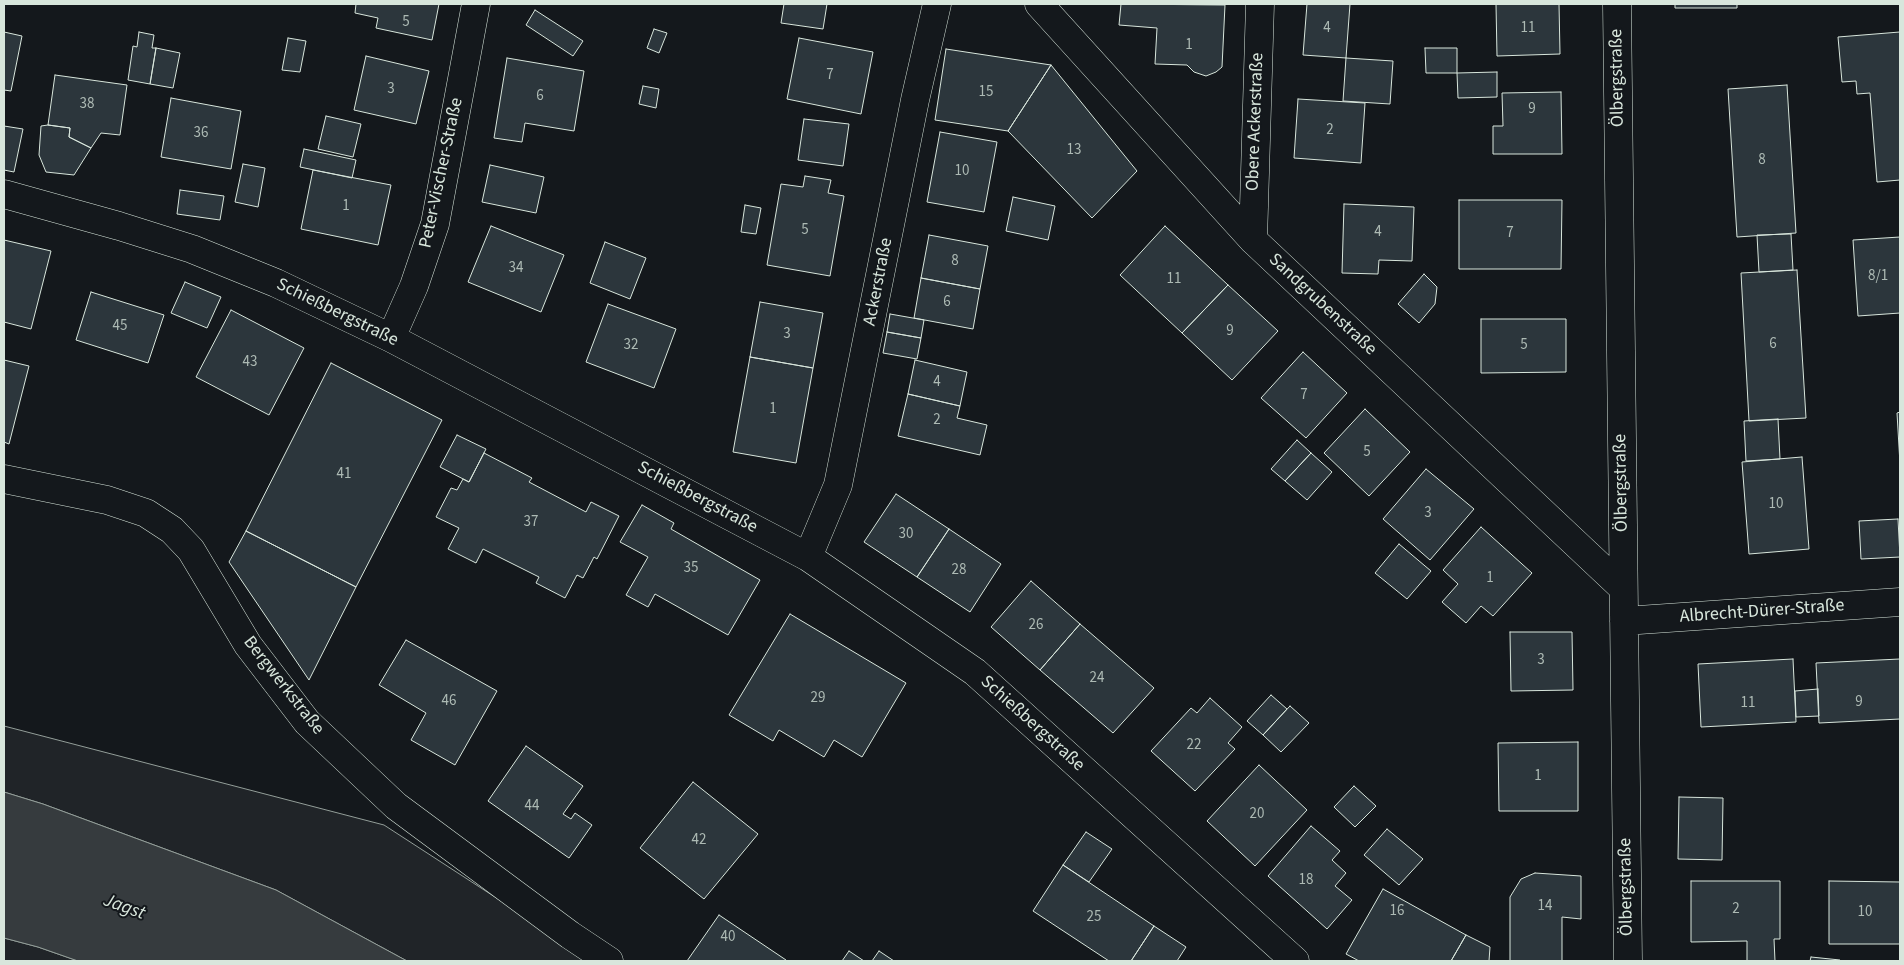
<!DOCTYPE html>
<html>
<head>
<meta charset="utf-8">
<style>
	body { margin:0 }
	#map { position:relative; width:1904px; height:965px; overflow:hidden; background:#14181c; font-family:"Source Sans 3",sans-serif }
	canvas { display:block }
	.frame { position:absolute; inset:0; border:5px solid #d8e6dc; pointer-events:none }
</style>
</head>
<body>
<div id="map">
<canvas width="1904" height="965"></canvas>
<div class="frame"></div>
</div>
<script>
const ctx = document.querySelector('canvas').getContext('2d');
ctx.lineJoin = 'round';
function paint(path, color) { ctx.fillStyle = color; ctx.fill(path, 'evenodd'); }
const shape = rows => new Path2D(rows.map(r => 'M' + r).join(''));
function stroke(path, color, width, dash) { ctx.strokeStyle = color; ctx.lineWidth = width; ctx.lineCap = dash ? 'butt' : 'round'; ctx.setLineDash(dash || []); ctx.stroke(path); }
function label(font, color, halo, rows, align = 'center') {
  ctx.font = font + ' "Source Sans 3",sans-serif'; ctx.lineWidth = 4; ctx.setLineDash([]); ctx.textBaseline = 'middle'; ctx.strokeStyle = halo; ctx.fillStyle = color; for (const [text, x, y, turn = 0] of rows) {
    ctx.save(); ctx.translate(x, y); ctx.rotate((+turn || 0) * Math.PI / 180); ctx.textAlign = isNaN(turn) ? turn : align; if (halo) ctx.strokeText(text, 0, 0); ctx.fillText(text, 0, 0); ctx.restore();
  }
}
const green = shape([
	[4,726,384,825,518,912,589,961,407,961,276,890,43,804,4,792,4,726],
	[4,938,38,947,78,961,4,961,4,938]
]);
const water = shape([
	[4,792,43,804,276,890,407,961,78,961,38,947,4,938,4,792]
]);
const building = shape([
	[356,4,439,4,432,40,376,28,378,18,355,13,356,4],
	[784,4,827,4,823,29,781,23,784,4],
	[1121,4,1225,5,1222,67,1216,72,1206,76,1194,72,1187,65,1155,64,1157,28,1119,25,1121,4],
	[1307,4,1350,4,1346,58,1303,55,1307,4],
	[1496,4,1559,4,1560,54,1497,56,1496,4],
	[1675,4,1737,4,1737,8,1675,8,1675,4],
	[535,10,583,41,573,56,526,25,535,10],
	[654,29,667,33,659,53,647,48,654,29],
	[4,32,22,36,11,91,4,90,4,32],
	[139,32,154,35,152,48,156,48,150,84,128,80,133,46,137,47,139,32],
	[1900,32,1900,180,1877,182,1870,93,1857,94,1856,81,1842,82,1838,37,1900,32],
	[288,38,306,41,300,72,282,70,288,38],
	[799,38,873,52,861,114,787,99,799,38],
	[156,48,180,53,173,88,150,84,156,48],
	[1425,48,1457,48,1457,73,1426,73,1425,48],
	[946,49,1051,65,1008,131,935,120,946,49],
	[366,56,429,71,416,124,354,110,366,56],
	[507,58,584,71,574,131,525,123,522,142,494,138,507,58],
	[1346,58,1393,61,1390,104,1343,101,1346,58],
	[1051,65,1137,171,1092,218,1008,131,1051,65],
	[1497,72,1497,97,1458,98,1457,73,1497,72],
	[55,75,127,85,120,135,101,133,91,148,69,137,70,128,48,125,55,75],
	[1787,85,1796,233,1737,237,1728,89,1787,85],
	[643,86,659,89,656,108,639,104,643,86],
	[1561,92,1562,154,1493,154,1493,126,1503,126,1502,93,1561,92],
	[171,98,241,111,231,169,161,157,171,98],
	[1298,99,1365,103,1361,163,1294,158,1298,99],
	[326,116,361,124,353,157,318,149,326,116],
	[804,119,849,124,843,166,798,160,804,119],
	[48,125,70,128,69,137,91,148,74,175,46,172,39,155,41,126,48,125],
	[4,126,23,129,14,172,4,170,4,126],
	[940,132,997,142,984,212,927,202,940,132],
	[304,149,356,160,352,178,300,167,304,149],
	[243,164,265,168,258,207,235,202,243,164],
	[490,165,544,177,536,213,482,202,490,165],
	[313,170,391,185,378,245,301,229,313,170],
	[805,176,831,180,828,193,844,196,830,276,767,265,781,184,803,187,805,176],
	[180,190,224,196,220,220,177,214,180,190],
	[1013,197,1055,206,1048,240,1006,231,1013,197],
	[1459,200,1562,200,1561,269,1459,269,1459,200],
	[1344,204,1414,207,1412,261,1379,260,1378,274,1342,273,1344,204],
	[745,205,761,208,756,234,741,232,745,205],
	[491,226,564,255,541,312,468,282,491,226],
	[1165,226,1228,285,1182,333,1120,275,1165,226],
	[1791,234,1793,270,1759,272,1757,235,1791,234],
	[929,235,988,246,980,289,921,278,929,235],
	[1900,237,1900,313,1858,316,1853,240,1900,237],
	[4,240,51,251,31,329,4,322,4,240],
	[605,242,646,258,630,299,590,283,605,242],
	[1797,270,1806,418,1749,421,1741,273,1797,270],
	[1424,274,1437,287,1435,304,1419,323,1398,304,1424,274],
	[921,278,980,289,973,329,914,318,921,278],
	[185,282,221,297,207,328,171,313,185,282],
	[1228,285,1278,331,1232,380,1182,333,1228,285],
	[91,292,164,315,148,363,76,340,91,292],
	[760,302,823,313,813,368,750,357,760,302],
	[608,304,676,329,654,388,586,362,608,304],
	[231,310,304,348,269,415,196,377,231,310],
	[890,314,924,320,921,338,887,332,890,314],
	[1481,319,1566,319,1566,372,1481,373,1481,319],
	[887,332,921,338,917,359,883,353,887,332],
	[1303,352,1347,393,1306,438,1261,398,1303,352],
	[750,357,813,368,796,463,733,452,750,357],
	[4,360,29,366,9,444,4,442,4,360],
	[915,360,967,372,960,406,908,394,915,360],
	[331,363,442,420,356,587,246,531,331,363],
	[908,394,960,406,957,418,987,425,980,455,898,436,908,394],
	[1365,409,1410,452,1369,496,1324,453,1365,409],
	[1900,412,1900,464,1897,413,1900,412],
	[1778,419,1780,459,1746,461,1744,421,1778,419],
	[457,435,486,449,469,482,440,467,457,435],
	[1297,440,1311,453,1285,481,1271,469,1297,440],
	[484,453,532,478,529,482,586,512,591,502,619,516,597,559,594,557,583,578,577,575,565,598,536,583,539,577,483,549,476,563,448,549,459,528,436,517,451,488,457,490,463,479,469,482,484,453],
	[1311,453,1332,472,1307,500,1285,481,1311,453],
	[1802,457,1809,549,1749,554,1742,462,1802,457],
	[1426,469,1474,509,1430,560,1383,519,1426,469],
	[896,494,949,529,917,577,864,542,896,494],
	[642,505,674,523,671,529,760,580,728,635,655,594,648,607,626,595,648,557,620,542,642,505],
	[1898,519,1900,557,1861,559,1859,521,1898,519],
	[1481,527,1532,573,1493,616,1481,606,1466,623,1442,602,1458,584,1443,570,1481,527],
	[949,529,1001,564,970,612,917,577,949,529],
	[246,531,356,587,309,680,229,562,246,531],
	[1399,544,1431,571,1407,599,1375,573,1399,544],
	[1031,581,1080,624,1040,670,991,627,1031,581],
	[790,614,906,683,862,757,834,740,824,757,779,730,773,741,729,715,790,614],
	[1080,624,1154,688,1113,733,1040,670,1080,624],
	[1510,632,1572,632,1573,690,1511,691,1510,632],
	[406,640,497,691,455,765,411,740,426,713,379,685,406,640],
	[1793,659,1796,722,1701,727,1698,664,1793,659],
	[1900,659,1900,719,1819,723,1816,663,1900,659],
	[1818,689,1819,716,1796,717,1795,691,1818,689],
	[1271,695,1287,709,1263,735,1247,721,1271,695],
	[1210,698,1242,727,1228,743,1235,749,1195,791,1151,751,1191,708,1197,713,1210,698],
	[1290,706,1309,723,1281,752,1263,735,1290,706],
	[1578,742,1578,811,1499,811,1498,743,1578,742],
	[526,746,583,786,563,814,571,819,575,813,592,825,569,858,488,801,526,746],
	[1259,765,1307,810,1255,866,1207,821,1259,765],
	[693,782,758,834,704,899,640,848,693,782],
	[1354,786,1376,806,1355,827,1334,807,1354,786],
	[1679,797,1723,798,1722,860,1678,859,1679,797],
	[1311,826,1340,851,1332,860,1346,873,1335,886,1352,900,1327,929,1268,876,1311,826],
	[1387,829,1423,859,1399,885,1364,855,1387,829],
	[1086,832,1112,849,1089,882,1063,865,1086,832],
	[1063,865,1154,926,1131,961,1109,961,1033,911,1063,865],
	[1535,873,1581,876,1581,919,1562,917,1562,961,1510,961,1510,897,1521,879,1535,873],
	[1691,881,1780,881,1780,939,1774,939,1775,961,1747,961,1747,941,1691,942,1691,881],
	[1829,881,1900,882,1900,944,1829,944,1829,881],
	[1383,889,1466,935,1451,961,1359,961,1346,954,1383,889],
	[719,915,786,960,785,961,687,961,719,915],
	[1154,926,1186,947,1177,961,1131,961,1154,926],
	[1466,935,1490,947,1489,961,1451,961,1466,935],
	[849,951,864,961,842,961,849,951],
	[879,951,894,961,872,961,879,951],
	[1811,957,1840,960,1840,961,1810,961,1811,957]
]);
const street = shape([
	[1039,4,1253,240,1623,588],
	[1617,4,1628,961],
	[4,194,119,226,192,249,276,283,391,338,808,557,975,672,1295,961],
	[1253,240,1260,4],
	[391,338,414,286,435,224,476,4],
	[4,479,107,500,146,513,172,530,191,550,248,645,307,722,396,806,570,935,609,961],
	[808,557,838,485,915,100,937,4],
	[1624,621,1900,602]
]);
const numberNames = [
	["5",406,23],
	["4",1327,29],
	["11",1528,29],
	["1",1189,46],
	["7",830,76],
	["3",391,90],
	["15",986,93],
	["6",540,97],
	["38",87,105],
	["9",1532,110],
	["2",1330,131],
	["36",201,134],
	["13",1074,151],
	["8",1762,161],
	["10",962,172],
	["1",346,207],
	["5",805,231],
	["4",1378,233],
	["7",1510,234],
	["8",955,262],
	["34",516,269],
	["8/1",1878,277],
	["11",1174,280],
	["6",947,303],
	["45",120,327],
	["9",1230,332],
	["3",787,335],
	["6",1773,345],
	["32",631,346],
	["5",1524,346],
	["43",250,363],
	["4",937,383],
	["7",1304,396],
	["1",773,410],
	["2",937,421],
	["5",1367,453],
	["41",344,475],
	["10",1776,505],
	["3",1428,514],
	["37",531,523],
	["30",906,535],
	["35",691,569],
	["28",959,571],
	["1",1490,579],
	["26",1036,626],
	["3",1541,661],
	["24",1097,679],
	["29",818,699],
	["46",449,702],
	["9",1859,703],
	["11",1748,704],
	["22",1194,746],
	["1",1538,777],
	["44",532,807],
	["20",1257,815],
	["42",699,841],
	["18",1306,881],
	["14",1545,907],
	["2",1736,910],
	["16",1397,912],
	["10",1865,913],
	["25",1094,918],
	["40",728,938]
];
const streetNames = [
	["Ölbergstraße",1618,78,-91],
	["Obere Ackerstraße",1256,122,-88],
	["Peter-Vischer-Straße",442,173,-78],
	["Ackerstraße",879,282,-79],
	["Sandgrubenstraße",1322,305,43],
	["Schießbergstraße",337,313,26],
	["Ölbergstraße",1622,483,-91],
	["Schießbergstraße",697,498,28],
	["Albrecht-Dürer-Straße",1762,612,-4],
	["Bergwerkstraße",283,686,52],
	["Schießbergstraße",1032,724,42],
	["Ölbergstraße",1627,887,-91]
];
const waterNames = [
	["Jagst",124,908,20]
];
paint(green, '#202428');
stroke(green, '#939e99', 1);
paint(water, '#363b3e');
stroke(water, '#939e99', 1);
paint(building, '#2c363c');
stroke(building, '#d8e6dc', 1);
stroke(street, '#d8e6dc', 29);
stroke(street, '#14181c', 28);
label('15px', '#adbab4', null, numberNames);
label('18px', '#d8e6dc', '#14181c', streetNames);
label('italic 19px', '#d8e6dc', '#14181c', waterNames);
</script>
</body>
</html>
